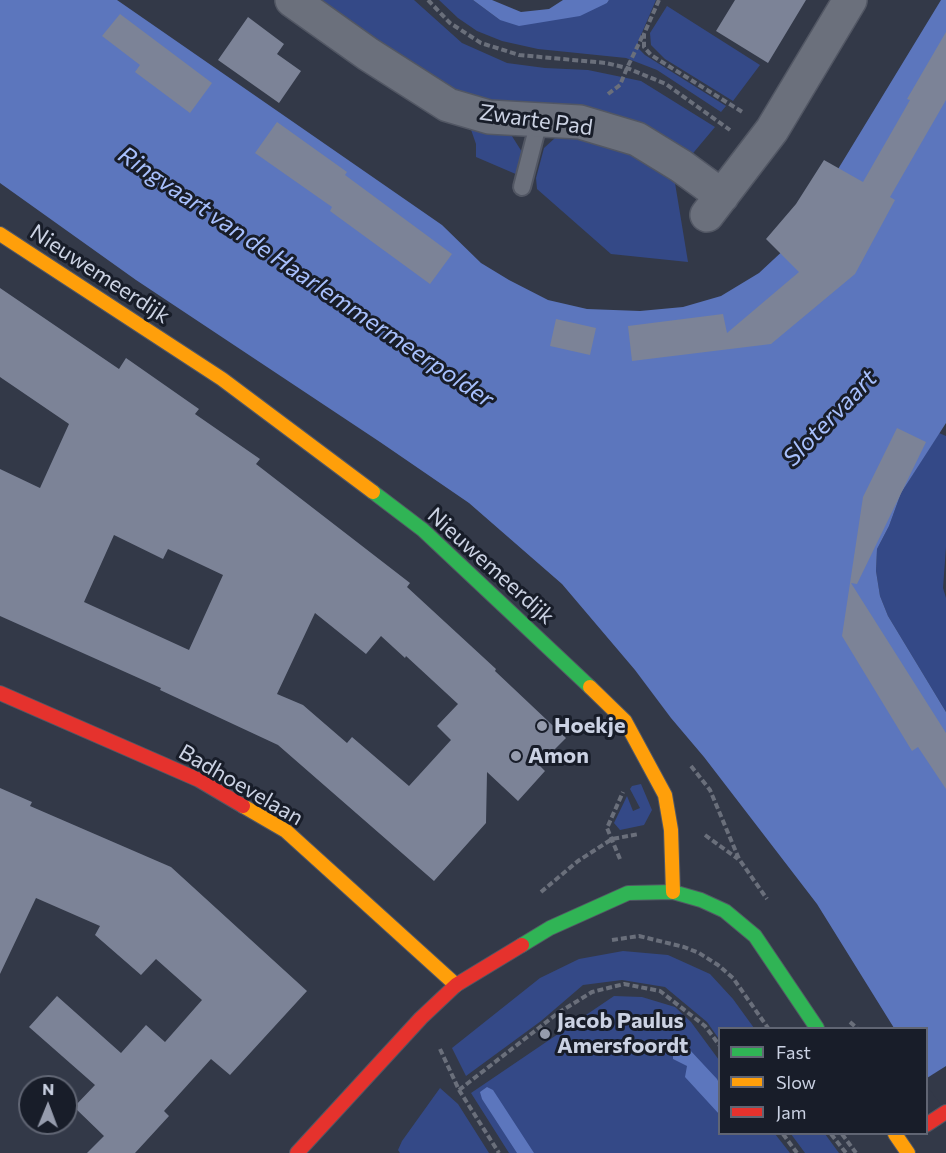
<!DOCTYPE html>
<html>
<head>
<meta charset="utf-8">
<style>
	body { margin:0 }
	#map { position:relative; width:946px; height:1153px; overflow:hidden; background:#333948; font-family:Commissioner,sans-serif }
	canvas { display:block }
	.legend { position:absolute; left:718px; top:1027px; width:210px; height:108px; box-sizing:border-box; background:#181d29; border:2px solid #606573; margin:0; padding:8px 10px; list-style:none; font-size:18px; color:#cbd2e3 }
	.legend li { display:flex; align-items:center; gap:12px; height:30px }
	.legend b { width:30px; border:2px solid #606573 }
	.north { position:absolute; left:18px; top:1075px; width:60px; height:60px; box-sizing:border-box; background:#181d29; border:2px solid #606573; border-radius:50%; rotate:1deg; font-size:16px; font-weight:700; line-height:24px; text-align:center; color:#cbd2e3 }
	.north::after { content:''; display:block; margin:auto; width:21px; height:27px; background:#969cad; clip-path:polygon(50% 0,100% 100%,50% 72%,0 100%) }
</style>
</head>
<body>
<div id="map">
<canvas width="946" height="1153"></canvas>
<ul class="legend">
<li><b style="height:8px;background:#30b455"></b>Fast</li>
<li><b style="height:8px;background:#ff9f0a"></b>Slow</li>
<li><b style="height:8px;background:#e5322d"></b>Jam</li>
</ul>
<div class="north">N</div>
</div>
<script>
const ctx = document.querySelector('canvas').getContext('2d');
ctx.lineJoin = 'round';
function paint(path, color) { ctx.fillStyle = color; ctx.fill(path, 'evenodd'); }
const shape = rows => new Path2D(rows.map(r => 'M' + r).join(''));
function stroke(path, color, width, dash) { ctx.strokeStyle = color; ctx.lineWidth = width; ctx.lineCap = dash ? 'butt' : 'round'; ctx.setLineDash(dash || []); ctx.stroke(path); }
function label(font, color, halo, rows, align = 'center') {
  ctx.font = font + ' Commissioner,sans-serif'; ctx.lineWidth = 6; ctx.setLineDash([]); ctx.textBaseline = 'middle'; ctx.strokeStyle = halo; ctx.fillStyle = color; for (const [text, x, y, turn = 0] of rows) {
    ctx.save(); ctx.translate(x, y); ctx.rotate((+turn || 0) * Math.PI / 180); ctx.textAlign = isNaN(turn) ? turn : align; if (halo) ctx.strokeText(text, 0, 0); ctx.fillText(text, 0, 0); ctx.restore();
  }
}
const green = shape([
	[310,0,414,0,462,43,507,63,545,68,588,70,641,81,715,127,689,158,512,108,455,95],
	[439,0,473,0,500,20,607,3,609,0,656,0,638,42,638,48,645,55,726,106,721,112,657,70,626,58,538,49,502,41,477,31,458,18],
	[667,6,760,65,733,101,665,59,651,45,650,33],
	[468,121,510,133,522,152,518,175,476,157,476,144],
	[566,128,664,165,675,183,688,262,611,254,537,189,536,178,544,148],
	[939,433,946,436,946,547,943,588,946,598,946,712,888,616,880,596,876,571,877,549,889,526,901,493],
	[641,784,652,810,644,825,620,830,614,823,627,796,633,811,640,808,630,789,632,786],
	[623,951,668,955,710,974,733,999,754,1028,720,1028,719,1039,707,1022,665,987,622,980,583,985,541,1021,466,1076,452,1048,540,978,579,959],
	[614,996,642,997,675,1007,691,1022,719,1060,720,1134,775,1134,790,1153,509,1153,471,1093],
	[440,1088,458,1104,489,1153,400,1153,398,1150,402,1141],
	[791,1134,825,1134,839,1153,805,1153]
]);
const water = shape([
	[0,0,117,0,442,225,481,263,509,280,548,300,587,309,640,311,683,307,721,296,759,273,788,246,818,202,941,0,946,0,946,423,901,493,889,526,877,549,876,571,880,596,888,616,946,712,946,1108,927,1080,926,1028,894,1028,817,904,704,757,671,718,635,670,562,584,469,503,380,442,136,280,0,183],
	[473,0,492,0,521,12,549,9,563,0,609,0,607,3,580,16,519,26,500,20],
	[680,1047,689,1049,717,1079,719,1083,719,1114,685,1077,687,1066,673,1059,673,1052],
	[487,1087,493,1090,534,1153,517,1153,482,1099,480,1092]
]);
const pier = shape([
	[946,1066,946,1111,926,1085,927,1078]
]);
const building = shape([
	[735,0,806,0,768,63,716,31],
	[120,14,212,83,190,113,135,72,140,65,102,36],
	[248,17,284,44,277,54,301,71,279,103,218,60],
	[946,32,946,100,890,197,895,200,855,274,771,344,632,361,628,326,723,314,727,333,799,272,766,239,796,204,824,160,863,182,910,100,907,99],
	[277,122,347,172,345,175,452,254,430,284,330,211,332,207,255,153],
	[0,288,119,369,126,358,199,409,195,414,260,459,256,464,410,583,407,587,496,669,495,671,566,738,539,765,545,771,518,801,487,772,486,823,434,881,278,745,160,690,161,688,0,616,0,469,40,488,69,424,0,377],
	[114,535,163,559,168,549,223,575,189,650,84,602],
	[315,613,366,654,381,636,405,658,406,656,458,704,437,726,451,740,409,786,352,737,347,743,303,705,277,694],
	[556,319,596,328,590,355,550,346],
	[897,428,926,442,857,584,851,583,946,733,946,789,918,747,912,751,842,636,863,497],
	[0,788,32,802,30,806,171,867,307,991,230,1075,211,1059,164,1111,169,1116,135,1153,87,1153,104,1136,74,1107,95,1085,29,1027,57,996,121,1053,146,1025,165,1042,202,1000,156,959,141,975,95,935,100,926,36,898,0,974]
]);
const path = shape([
	[428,0,450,23,481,43,519,55,606,63,627,68,666,84,730,130],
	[659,0,644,34,644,47,651,55,744,113],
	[608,94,620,85,627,68,643,35],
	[691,766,710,790,739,859,767,899],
	[705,835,738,859],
	[620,859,607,828,623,792],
	[541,892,578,861,612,839,639,834],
	[612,940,639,936,684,947,699,953,718,965,733,978,768,1028],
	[850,1022,857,1028],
	[440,1049,459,1090,499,1153],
	[459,1090,558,1013,592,992,624,984,660,991,705,1026,720,1046],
	[783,1134,797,1153],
	[831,1134,846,1153],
	[842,1134,856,1153]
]);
const lane = shape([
	[522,187,539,121]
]);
const street = shape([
	[292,0,368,54,448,105,489,117,580,122,637,139,681,166,722,196],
	[707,215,772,130,850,0]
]);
const fast = shape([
	[373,492,423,530,590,687],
	[522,945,550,928,628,893,673,892,701,900,725,911,755,936,817,1028]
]);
const slow = shape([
	[0,234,222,379,373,492],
	[590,687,625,721,665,795,671,830,673,892],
	[243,806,286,831,456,985],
	[895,1134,908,1153]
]);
const jam = shape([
	[0,693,199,780,243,806],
	[926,1125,946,1112],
	[297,1153,421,1018,456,985,522,945]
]);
const markers = [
	[542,726,6,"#969cad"],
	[516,756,6,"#969cad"],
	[545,1034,6,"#969cad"]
];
const streetNames = [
	["Zwarte Pad",536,120,8],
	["Nieuwemeerdijk",100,274,33],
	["Nieuwemeerdijk",491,566,42],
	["Badhoevelaan",241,785,30]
];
const poiNames = [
	["Hoekje",554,726],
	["Amon",528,756],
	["Jacob Paulus",557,1021],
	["Amersfoordt",557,1046]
];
const waterNames = [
	["Ringvaart van de Haarlemmermeerpolder",306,277,34],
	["Slotervaart",830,418,-46]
];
paint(green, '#344987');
paint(water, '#5c76bd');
paint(pier, '#333948');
paint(building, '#7c8397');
stroke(lane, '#525764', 20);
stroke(street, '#525764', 36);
stroke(fast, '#525764', 16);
stroke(slow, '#525764', 16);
stroke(jam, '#525764', 16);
stroke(path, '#6a6f7b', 4, [6, 3]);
stroke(lane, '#6b707c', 16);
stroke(street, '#6b707c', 33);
stroke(fast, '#30b455', 14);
stroke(slow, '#ff9f0a', 14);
stroke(jam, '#e5322d', 14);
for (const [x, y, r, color] of markers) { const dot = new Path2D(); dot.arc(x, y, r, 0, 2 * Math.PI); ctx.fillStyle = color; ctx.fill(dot); stroke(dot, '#181d29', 2); }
label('22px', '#cbd2e3', '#181d29', streetNames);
label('bold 22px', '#cbd2e3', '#181d29', poiNames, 'left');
label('italic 24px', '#a8c0fd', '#181d29', waterNames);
</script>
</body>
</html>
